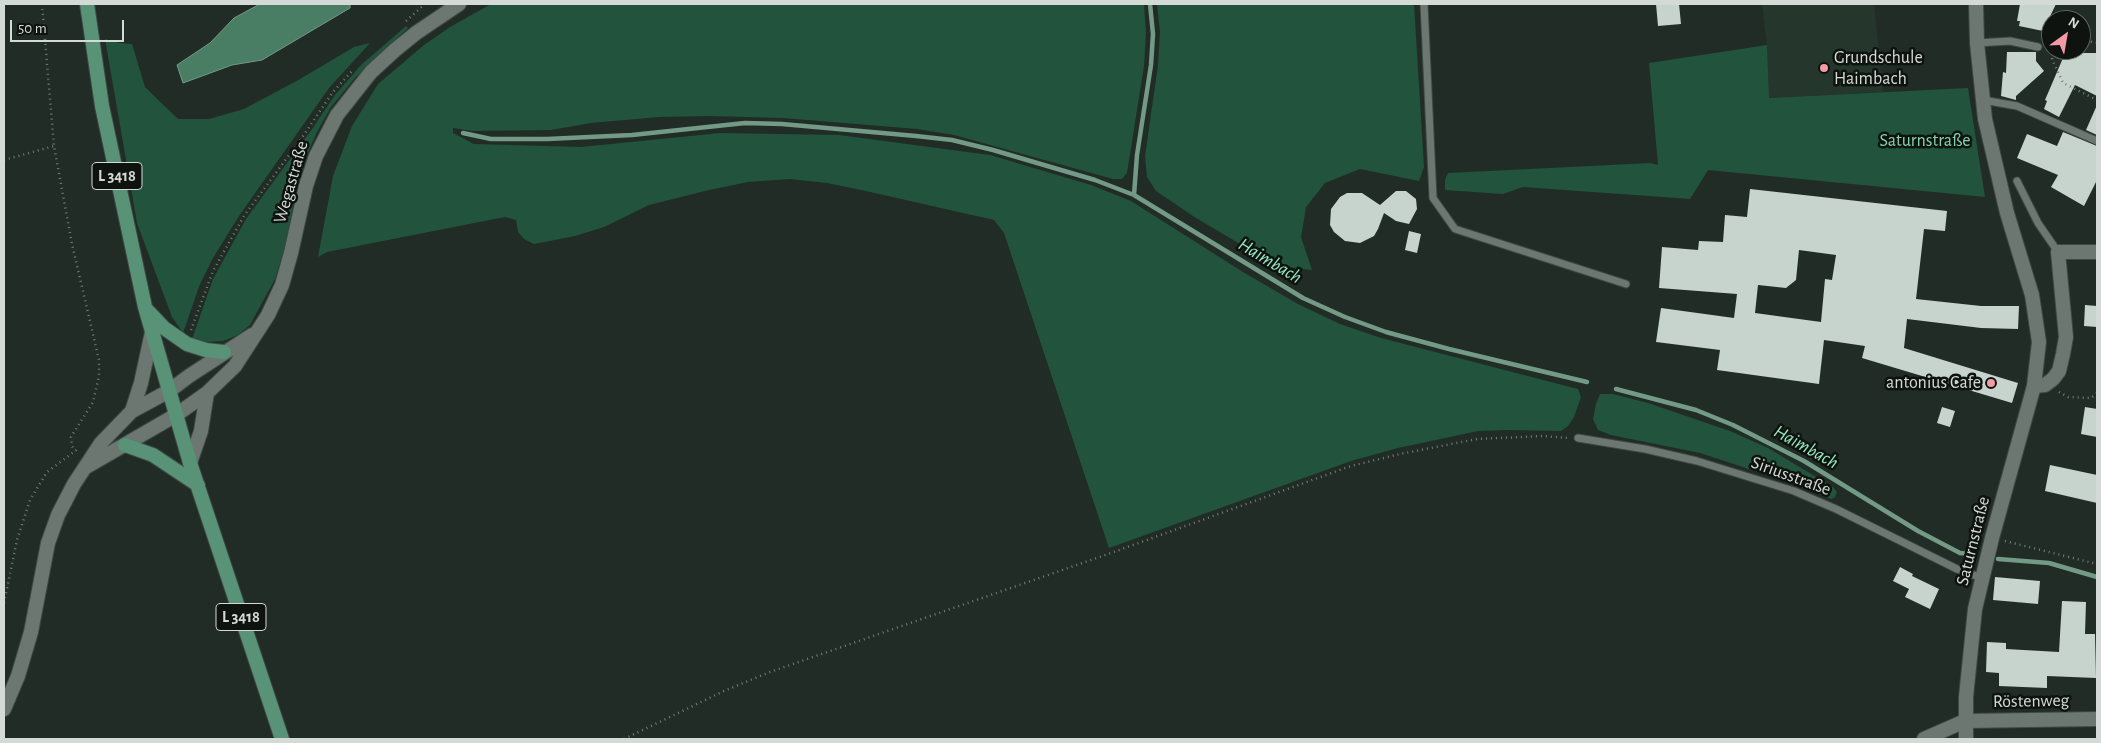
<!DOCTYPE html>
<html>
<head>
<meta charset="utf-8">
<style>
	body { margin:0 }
	#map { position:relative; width:2101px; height:743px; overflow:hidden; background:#212c26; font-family:"Alegreya Sans",sans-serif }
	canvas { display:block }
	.frame { position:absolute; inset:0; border:5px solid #d4dbd7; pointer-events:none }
	.north { position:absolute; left:2041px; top:10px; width:50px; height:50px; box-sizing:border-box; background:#0e1310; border:1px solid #5d6360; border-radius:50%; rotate:32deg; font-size:14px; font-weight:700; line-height:20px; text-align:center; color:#d4dbd7 }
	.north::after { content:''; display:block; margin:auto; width:18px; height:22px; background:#f49aa5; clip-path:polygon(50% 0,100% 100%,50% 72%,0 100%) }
	.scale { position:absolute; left:10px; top:20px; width:114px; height:22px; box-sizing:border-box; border:2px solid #d4dbd7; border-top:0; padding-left:6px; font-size:15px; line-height:18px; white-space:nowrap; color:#d4dbd7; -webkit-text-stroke:4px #0e1310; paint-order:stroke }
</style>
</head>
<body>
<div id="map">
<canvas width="2101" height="743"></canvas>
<div class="frame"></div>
<div class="north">N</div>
<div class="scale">50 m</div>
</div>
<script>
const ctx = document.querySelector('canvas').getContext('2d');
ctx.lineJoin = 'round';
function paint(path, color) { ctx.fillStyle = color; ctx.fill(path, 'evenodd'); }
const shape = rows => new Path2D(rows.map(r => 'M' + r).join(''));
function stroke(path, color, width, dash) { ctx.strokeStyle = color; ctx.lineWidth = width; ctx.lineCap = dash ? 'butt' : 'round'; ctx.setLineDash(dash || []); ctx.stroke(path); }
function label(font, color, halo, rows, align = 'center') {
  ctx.font = font + ' "Alegreya Sans",sans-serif'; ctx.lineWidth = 5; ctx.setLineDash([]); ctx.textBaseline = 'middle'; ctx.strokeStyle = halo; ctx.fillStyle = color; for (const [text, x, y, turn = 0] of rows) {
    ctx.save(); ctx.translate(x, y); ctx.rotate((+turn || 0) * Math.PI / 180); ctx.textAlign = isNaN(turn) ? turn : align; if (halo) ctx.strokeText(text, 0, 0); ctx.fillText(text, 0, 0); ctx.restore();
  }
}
const built = shape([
	[1762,4,1874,4,1883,92,1768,98,1767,45]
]);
const green = shape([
	[491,4,1144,4,1146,33,1144,66,1127,173,1122,179,1113,179,954,135,917,129,783,118,710,116,659,117,591,123,551,130,472,131,453,128,453,133,474,144,581,147,720,133,839,135,990,155,1091,185,1131,201,1243,272,1298,304,1340,324,1381,338,1578,389,1581,397,1574,417,1568,426,1561,431,1506,430,1478,431,1398,448,1351,461,1109,548,1004,233,994,220,866,191,827,183,790,179,748,182,709,190,649,205,604,227,575,236,534,244,524,239,518,232,516,220,505,217,327,252,318,257,333,176,352,126,378,84,424,45,450,27],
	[1157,4,1414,4,1424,167,1419,181,1360,169,1325,183,1306,207,1301,237,1312,270,1288,267,1257,254,1196,218,1156,191,1147,177,1145,156,1158,65,1160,32],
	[406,26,408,28,355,78,331,107,317,132,306,157,297,187,285,246,275,279,250,325,238,335,223,341,205,342,192,339,213,279,246,219,312,129,335,95,361,65],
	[105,39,120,43,132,44,145,87,178,119,209,119,244,109,300,79,354,47,370,43,329,88,239,216,213,258,200,284,183,333,172,317,137,223],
	[1767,45,1769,98,1968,88,1985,197,1708,170,1690,199,1523,187,1503,194,1445,190,1445,180,1448,173,1650,163,1658,165,1649,63],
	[1600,394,1613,394,1648,403,1730,431,1768,448,1833,487,1837,492,1835,497,1831,499,1798,485,1700,453,1611,435,1598,430,1593,419,1596,404]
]);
const water = shape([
	[260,4,350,4,350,8,262,60,232,65,183,83,177,65,210,43,234,18,260,4]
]);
const stream = shape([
	[1150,4,1153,34,1151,65,1137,155,1134,195,1303,298,1345,317,1386,332,1449,349,1587,382],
	[463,133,491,139,547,139,632,135,745,123,782,124,916,136,952,140,993,150,1095,180,1134,195],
	[1616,389,1696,410,1733,425,1804,461,1918,531,1960,553,1970,554],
	[1998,559,2049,563,2097,577]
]);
const building = shape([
	[1656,4,1679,4,1681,24,1658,26],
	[2020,4,2056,4,2043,31,2019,26,2020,21,2017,21],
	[2066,51,2078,56,2079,53,2097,53,2097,96,2075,85,2059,117,2044,109,2047,101,2045,100],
	[2007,52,2036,52,2036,61,2044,71,2016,96,2016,100,2001,96,2003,72,2006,73],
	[2097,105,2097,135,2086,130],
	[2063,132,2097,146,2097,180,2084,206,2051,187,2058,175,2017,158,2027,134,2057,146],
	[1750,189,1947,211,1945,231,1924,229,1916,299,1981,306,2019,306,2018,329,1981,328,1907,319,1904,348,2018,383,2012,403,1862,358,1865,346,1824,340,1819,384,1717,370,1720,350,1656,342,1661,308,1734,318,1737,294,1659,288,1662,247,1698,250,1699,241,1723,242,1725,215,1747,217],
	[1799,250,1836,255,1832,280,1825,279,1821,322,1755,313,1758,285,1786,288,1796,280],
	[1396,191,1406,191,1416,199,1417,209,1409,224,1396,221,1384,213,1378,229,1374,236,1360,243,1345,241,1334,232,1330,225,1331,209,1340,197,1347,193,1362,193,1380,205],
	[1409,231,1421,234,1417,253,1405,250],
	[2085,305,2097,306,2097,327,2084,326],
	[1942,407,1955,411,1950,427,1937,423],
	[2085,407,2097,409,2097,437,2081,434],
	[2050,465,2097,475,2097,503,2045,491],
	[1900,567,1913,574,1912,576,1939,589,1930,609,1905,597,1909,589,1893,581],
	[1995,577,2040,581,2038,604,1993,600],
	[2062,601,2086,602,2085,634,2095,634,2096,678,2047,676,2047,688,1999,686,1999,673,1986,672,1987,642,2006,643,2006,649,2059,652]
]);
const path = shape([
	[42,4,54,146,72,244,99,360,99,376,93,402,71,437,72,446,75,451],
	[406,21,425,4],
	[2081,40,2097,43],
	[2047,50,2053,53,2058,50],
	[2062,57,2053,53,2052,59,2063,83,2097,100],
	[4,160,54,146],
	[191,330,213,271,244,216,301,139,333,92,352,71],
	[2059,392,2068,397,2091,398,2097,393],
	[2005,541,2097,564],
	[4,603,17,540,30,500,47,472,79,448],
	[624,739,724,691,770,672,1111,553,1351,466,1400,454,1477,439,1542,436,1569,438]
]);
const service = shape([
	[1424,4,1433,198,1455,229,1626,284],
	[1977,43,2010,41,2038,47],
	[1983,100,2017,106,2097,141],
	[2017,181,2038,223,2058,252],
	[1578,438,1645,449,1697,461,1794,491,1836,509,1957,569,1982,578]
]);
const minor = shape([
	[2034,386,2045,385,2053,379,2059,371,2063,354,2066,337,2058,252,2097,252],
	[1924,739,1965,721,2097,719]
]);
const tertiary = shape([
	[1966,739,1966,697,1975,609,1992,538,2034,386,2039,342,2032,295,2007,213,1985,119,1977,43,1976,4]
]);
const secondary = shape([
	[132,411,141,383,152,332],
	[190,463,201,431,207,393],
	[86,467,176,415,207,393,235,366,268,315,282,285,291,253,306,186,316,156,337,115,371,72,395,50,416,33,459,4],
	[4,709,18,676,31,632,48,543,58,515,74,484,101,443,132,411,169,391,189,376,252,335]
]);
const primary = shape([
	[87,4,102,106,145,307,190,463,282,739],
	[146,309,164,328,187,344,206,350,224,352],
	[125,445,153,455,198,485]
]);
const markers = [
	[1824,68,5,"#f49aa5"],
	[1991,383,5,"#f49aa5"]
];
const shields = [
	[117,176,50],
	[241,617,50]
];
const shieldNames = [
	["L 3418",117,176],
	["L 3418",241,617]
];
const poiNames = [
	["Grundschule",1834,58],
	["Haimbach",1834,79],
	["antonius Cafe",1981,383,"right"]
];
const parkNames = [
	["Saturnstraße",1925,141]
];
const streetNames = [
	["Wegastraße",291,182,-74],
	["Siriusstraße",1791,476,20],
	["Saturnstraße",1973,541,-76],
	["Röstenweg",2031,701,-1]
];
const waterNames = [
	["Haimbach",1270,261,31],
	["Haimbach",1806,447,29]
];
paint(built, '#25362d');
paint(green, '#21533d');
paint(water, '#497e65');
stroke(water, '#739a87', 1);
stroke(stream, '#739a87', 4.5);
paint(building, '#c6d4cd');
stroke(service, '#3f4843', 9);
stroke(minor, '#3f4843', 16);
stroke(tertiary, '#3f4843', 16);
stroke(secondary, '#3f4843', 16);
stroke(primary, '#3f4843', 16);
stroke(path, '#757e79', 2.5, [1, 4]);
stroke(service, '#6b7770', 7);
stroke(minor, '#6b7770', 14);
stroke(tertiary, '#6b7770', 14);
stroke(secondary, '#6b7770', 14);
stroke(primary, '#589378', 14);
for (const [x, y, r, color] of markers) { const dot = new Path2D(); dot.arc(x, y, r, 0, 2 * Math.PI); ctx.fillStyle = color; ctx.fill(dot); stroke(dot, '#0e1310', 2); }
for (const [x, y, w] of shields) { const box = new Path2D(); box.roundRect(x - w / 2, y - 13.5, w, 27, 4); ctx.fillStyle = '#0e1310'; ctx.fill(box); stroke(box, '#d4dbd7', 1); }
label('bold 16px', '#d4dbd7', null, shieldNames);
label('18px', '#d4dbd7', '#0e1310', poiNames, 'left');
label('18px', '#82d4ac', '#0e1310', parkNames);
label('18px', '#d4dbd7', '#0e1310', streetNames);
label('italic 19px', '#97eac1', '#0e1310', waterNames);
</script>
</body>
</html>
